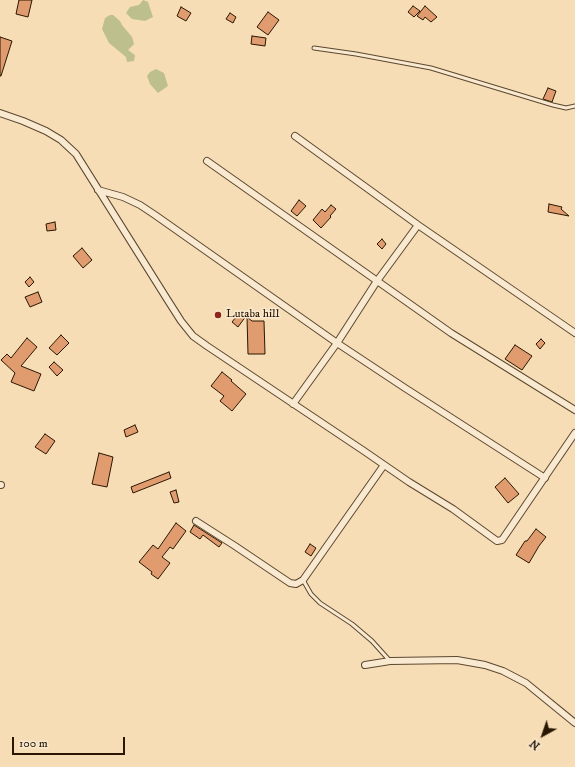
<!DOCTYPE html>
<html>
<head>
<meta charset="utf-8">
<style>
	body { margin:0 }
	#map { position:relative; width:575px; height:767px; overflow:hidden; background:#f6ddb6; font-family:"IM FELL DW Pica",serif }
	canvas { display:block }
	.north { position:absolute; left:523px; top:715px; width:40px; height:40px; -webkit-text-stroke:3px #f9e9d0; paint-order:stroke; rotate:220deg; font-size:11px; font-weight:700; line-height:16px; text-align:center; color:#291701 }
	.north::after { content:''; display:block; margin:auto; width:14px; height:18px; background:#291701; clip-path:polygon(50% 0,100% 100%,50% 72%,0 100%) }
	.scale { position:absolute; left:12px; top:737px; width:113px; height:18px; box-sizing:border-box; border:2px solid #291701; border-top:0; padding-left:5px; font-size:12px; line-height:14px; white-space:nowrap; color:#291701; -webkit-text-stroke:3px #f9e9d0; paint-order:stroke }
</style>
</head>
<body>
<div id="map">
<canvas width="575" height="767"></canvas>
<div class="north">N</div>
<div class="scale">100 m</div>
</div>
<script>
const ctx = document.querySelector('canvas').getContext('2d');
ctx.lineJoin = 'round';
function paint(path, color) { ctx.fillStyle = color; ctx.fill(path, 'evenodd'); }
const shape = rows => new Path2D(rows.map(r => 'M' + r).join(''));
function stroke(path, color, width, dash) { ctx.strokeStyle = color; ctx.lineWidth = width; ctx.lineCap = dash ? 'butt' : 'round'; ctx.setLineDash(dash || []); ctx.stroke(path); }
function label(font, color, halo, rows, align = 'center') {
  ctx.font = font + ' "IM FELL DW Pica",serif'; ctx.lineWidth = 3; ctx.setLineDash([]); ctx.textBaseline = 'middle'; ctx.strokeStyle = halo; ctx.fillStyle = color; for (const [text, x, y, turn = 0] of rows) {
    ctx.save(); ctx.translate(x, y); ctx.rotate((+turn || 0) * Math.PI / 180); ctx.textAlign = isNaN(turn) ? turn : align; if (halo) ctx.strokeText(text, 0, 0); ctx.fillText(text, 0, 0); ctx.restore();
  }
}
const green = shape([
	[143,0,148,2,153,17,145,21,132,19,126,13,130,7,134,6,139,5],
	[110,15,113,15,120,21,122,25,132,37,134,44,128,50,135,55,134,61,127,62,126,57,109,43,102,29,105,18],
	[156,69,164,73,168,86,158,93,150,84,147,76,150,72]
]);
const building = shape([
	[19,0,32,0,28,17,16,14,19,0],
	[413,6,420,11,414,17,408,12,413,6],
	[425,6,437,17,431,22,425,17,423,20,417,16,425,6],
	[181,7,191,13,186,21,177,16,181,7],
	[268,12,279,20,268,35,257,27,268,12],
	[230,13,236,17,233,23,226,19,230,13],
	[252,36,266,38,265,46,251,44,252,36],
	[0,37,12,41,1,76,0,76,0,37],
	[548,88,556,91,552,102,543,99,548,88],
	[299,200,306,206,297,216,291,211,299,200],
	[549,204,562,207,561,209,569,216,548,212,549,204],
	[331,205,336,209,330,216,331,217,321,228,313,220,322,209,325,212,331,205],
	[55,222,56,230,47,231,46,224,55,222],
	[382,239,386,244,382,249,377,244,382,239],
	[82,248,92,260,83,268,73,256,82,248],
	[30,277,34,282,29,287,25,282,30,277],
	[38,292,42,302,30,307,25,297,38,292],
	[240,312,246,316,238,327,232,322,240,312],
	[247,317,252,321,264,321,265,354,248,354,247,317],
	[61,335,69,343,57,355,49,348,61,335],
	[27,338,37,347,21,366,41,374,34,391,11,382,15,373,1,360,7,354,11,358,27,338],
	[541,339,545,343,540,349,536,344,541,339],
	[515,345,532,356,522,370,505,359,515,345],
	[54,362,63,370,57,376,49,367,54,362],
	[222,372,232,380,231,381,246,394,232,411,220,401,224,396,211,386,222,372],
	[135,425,138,432,126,437,124,430,135,425],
	[45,434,55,441,46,454,35,447,45,434],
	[99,453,113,457,107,487,92,484,99,453],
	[169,472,171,478,133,493,131,487,169,472],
	[505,478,519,494,508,503,495,487,505,478],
	[176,490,179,502,174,503,170,492,176,490],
	[176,523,186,531,173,549,170,547,162,557,170,563,158,579,151,574,152,572,139,562,153,545,158,549,176,523],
	[194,525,222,543,219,547,203,535,200,539,190,532,194,525],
	[536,529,546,537,539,546,529,563,516,555,525,541,527,541,536,529],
	[310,544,316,548,311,556,305,552,310,544]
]);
const lane = shape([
	[314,48,356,54,431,68,553,105,566,108,575,106],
	[303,580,311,594,320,603,352,624,372,641,390,661]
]);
const street = shape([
	[0,113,23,121,46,131,61,140,76,154,167,299,181,321,193,336,207,346,364,451,409,482,453,509,497,541,502,540,575,433],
	[295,136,418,225,575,333],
	[207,161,451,333,575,410],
	[98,190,123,197,140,205,155,215,337,343,405,388,545,478],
	[293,404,337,343,377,281,418,225],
	[0,485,1,485],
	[196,521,235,546,290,583,296,584,303,580,384,465],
	[365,665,390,661,457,660,485,665,503,671,526,683,575,723]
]);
const markers = [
	[218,315,4,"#8f2418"]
];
const poiNames = [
	["Lutaba hill",226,315]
];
paint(green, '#bdc08d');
paint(building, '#e09b6f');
stroke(building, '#291701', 1);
stroke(lane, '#5c482e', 5);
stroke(street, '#5c482e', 8);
stroke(lane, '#f9e9d0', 3);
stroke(street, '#f9e9d0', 6);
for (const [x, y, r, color] of markers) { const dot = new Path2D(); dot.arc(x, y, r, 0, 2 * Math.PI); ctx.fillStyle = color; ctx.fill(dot); stroke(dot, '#f9e9d0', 1.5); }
label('12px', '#291701', '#f9e9d0', poiNames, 'left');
</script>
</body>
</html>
